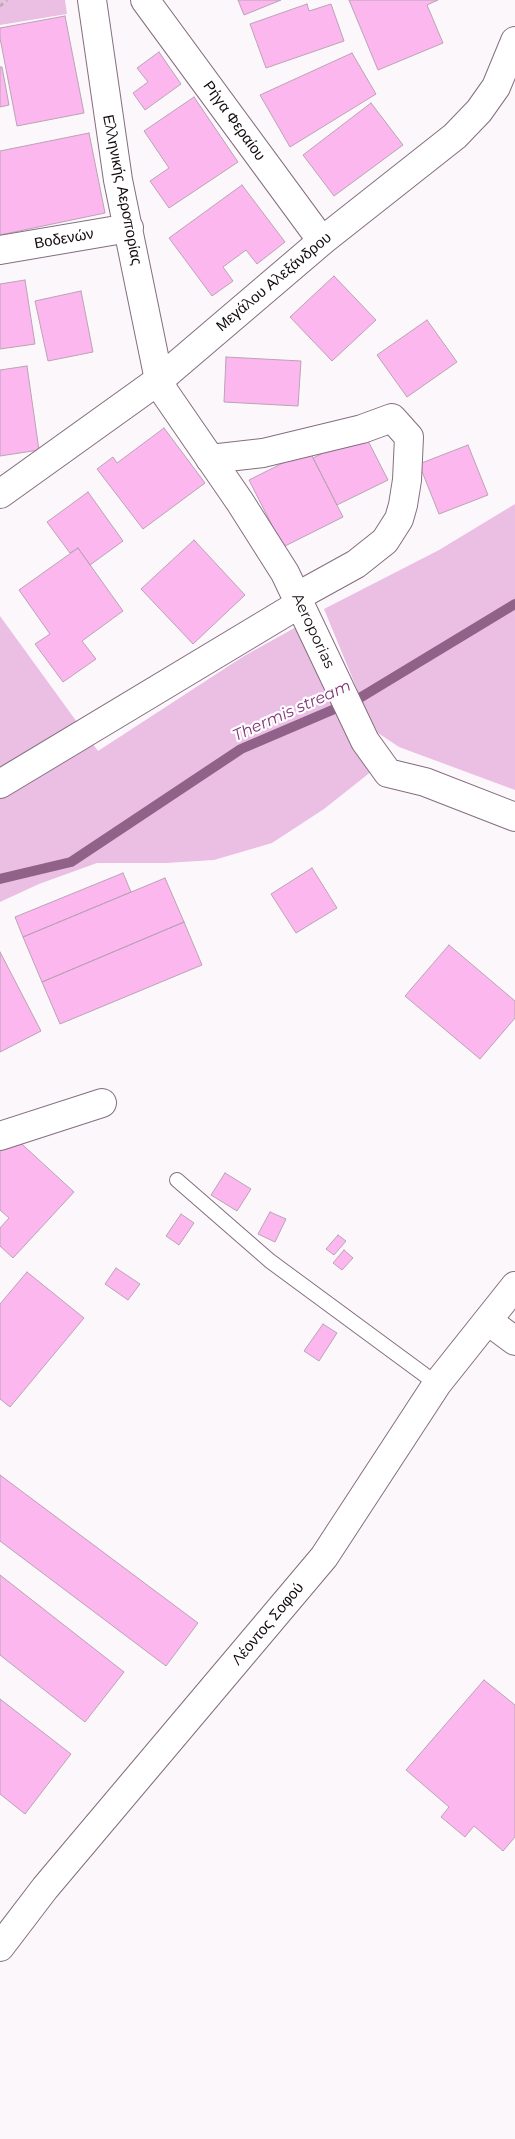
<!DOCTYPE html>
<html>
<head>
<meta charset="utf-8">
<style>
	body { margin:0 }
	canvas { display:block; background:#fcf7fb }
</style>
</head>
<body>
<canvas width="515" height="2139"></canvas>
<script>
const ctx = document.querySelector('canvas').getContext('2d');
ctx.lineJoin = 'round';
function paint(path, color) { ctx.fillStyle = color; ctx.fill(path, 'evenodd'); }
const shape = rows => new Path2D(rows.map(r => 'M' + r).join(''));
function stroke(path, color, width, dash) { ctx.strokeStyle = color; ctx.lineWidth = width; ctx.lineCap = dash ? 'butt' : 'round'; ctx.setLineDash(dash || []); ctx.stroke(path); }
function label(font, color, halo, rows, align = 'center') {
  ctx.font = font + ' Montserrat,sans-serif'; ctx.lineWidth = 4.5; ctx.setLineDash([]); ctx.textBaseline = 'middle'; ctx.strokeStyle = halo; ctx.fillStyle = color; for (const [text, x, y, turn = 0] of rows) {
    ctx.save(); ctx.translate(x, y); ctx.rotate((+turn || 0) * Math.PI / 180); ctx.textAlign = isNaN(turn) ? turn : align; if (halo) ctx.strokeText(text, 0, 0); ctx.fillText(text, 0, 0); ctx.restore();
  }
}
const green = shape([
	[0,0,65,0,67,14,0,25],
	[515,504,515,790,399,747,378,733,361,699,324,609,439,550],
	[0,616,98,751,244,656,298,626,348,736,372,771,324,809,272,843,214,860,166,863,97,863,39,884,0,902]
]);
const stream = shape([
	[0,879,71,862,241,749,358,699,515,604]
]);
const building = shape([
	[238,0,281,0,244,15,238,0],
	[349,0,438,0,427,5,443,43,378,70,349,0],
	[307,4,309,11,331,4,344,41,266,68,250,24,307,4],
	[65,16,84,113,17,126,0,38,0,28,65,16],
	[159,52,181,84,145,110,133,93,148,82,137,68,159,52],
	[352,53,376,94,290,147,260,95,352,53],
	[0,67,2,67,9,105,0,107,0,67],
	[194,97,238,162,169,208,150,181,169,168,144,131,194,97],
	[371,103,403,145,334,196,303,155,371,103],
	[89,133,105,213,0,235,0,151,89,133],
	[242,185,285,242,257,264,246,250,223,267,233,281,212,296,169,238,242,185],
	[334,276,376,320,332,361,290,317,334,276],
	[25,280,35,344,0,349,0,284,25,280],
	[81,291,93,352,48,361,35,301,81,291],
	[427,320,457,362,407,397,377,355,427,320],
	[226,357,301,361,298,406,224,402,226,357],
	[27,366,39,450,0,456,0,370,27,366],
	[164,428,205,483,143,529,97,469,113,457,117,463,164,428],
	[364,433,388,480,337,505,313,458,364,433],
	[468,445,488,495,439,514,419,464,468,445],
	[309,450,343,517,283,547,249,480,309,450],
	[88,492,123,541,90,565,78,548,70,553,47,522,88,492],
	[194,540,245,595,193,644,141,589,194,540],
	[78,548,123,611,82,641,96,659,63,682,35,644,50,634,19,590,78,548],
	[312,868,337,908,296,933,271,894,312,868],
	[123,873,131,892,23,937,15,917,123,873],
	[165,878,184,922,42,982,23,937,165,878],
	[184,922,202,965,60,1024,42,982,184,922],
	[449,945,515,1001,515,1018,480,1059,405,996,449,945],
	[0,952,41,1031,0,1052,0,952],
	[12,1135,74,1192,13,1258,0,1246,0,1228,9,1218,0,1210,0,1148,12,1135],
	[225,1173,251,1189,237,1211,211,1195,225,1173],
	[270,1212,286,1219,275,1242,258,1234,270,1212],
	[181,1214,194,1223,179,1245,166,1236,181,1214],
	[338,1235,346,1241,334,1255,326,1249,338,1235],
	[344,1250,353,1258,342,1270,333,1263,344,1250],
	[116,1268,140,1284,128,1300,105,1284,116,1268],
	[27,1272,84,1318,10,1407,0,1399,0,1304,27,1272],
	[323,1324,337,1333,319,1361,304,1351,323,1324],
	[0,1475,198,1623,166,1666,0,1541,0,1475],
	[0,1575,124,1672,85,1722,0,1655,0,1575],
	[484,1680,515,1705,515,1837,503,1851,474,1826,465,1837,441,1817,449,1807,406,1770,484,1680],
	[0,1699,71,1754,25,1814,0,1794,0,1699]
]);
const path = shape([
	[0,6,7,0]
]);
const service = shape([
	[177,1180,270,1261,437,1384]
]);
const minor = shape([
	[92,0,118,180,159,380,165,393,240,502,285,573,365,741,388,773,425,782,515,817],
	[145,0,322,241],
	[0,250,129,228],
	[210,459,263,453,362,429,392,418,409,437,407,480,403,505,399,519,385,541,356,564,298,596],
	[0,784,301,603],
	[0,1136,102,1103],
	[488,1321,515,1341],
	[0,1947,45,1888,324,1557,437,1384,515,1286]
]);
const tertiary = shape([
	[0,494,159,380,322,241,455,136,479,111,496,87,515,41]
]);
const streetNames = [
	["Ρήγα Φεραίου",234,121,54],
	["Ελληνικής Αεροπορίας",122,190,79],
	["Βοδενών",64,239,-10],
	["Μεγάλου Αλεξάνδρου",274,282,-40],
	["Aeroporias",313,631,65],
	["Λέοντος Σοφού",268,1624,-50]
];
const waterNames = [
	["Thermis stream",292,711,-24]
];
paint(green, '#ebbfe3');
stroke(stream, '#916289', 10);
paint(building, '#fbb7ee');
stroke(building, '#baa3b5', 1);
stroke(service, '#846e7f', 16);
stroke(minor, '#846e7f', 30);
stroke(tertiary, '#846e7f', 30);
stroke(path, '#b5afb4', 3, [4, 4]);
stroke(service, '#fff', 14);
stroke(minor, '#fff', 28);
stroke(tertiary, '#fff', 28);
label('15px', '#120a10', '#fff', streetNames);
label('italic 16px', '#823578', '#fff', waterNames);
</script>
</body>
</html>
